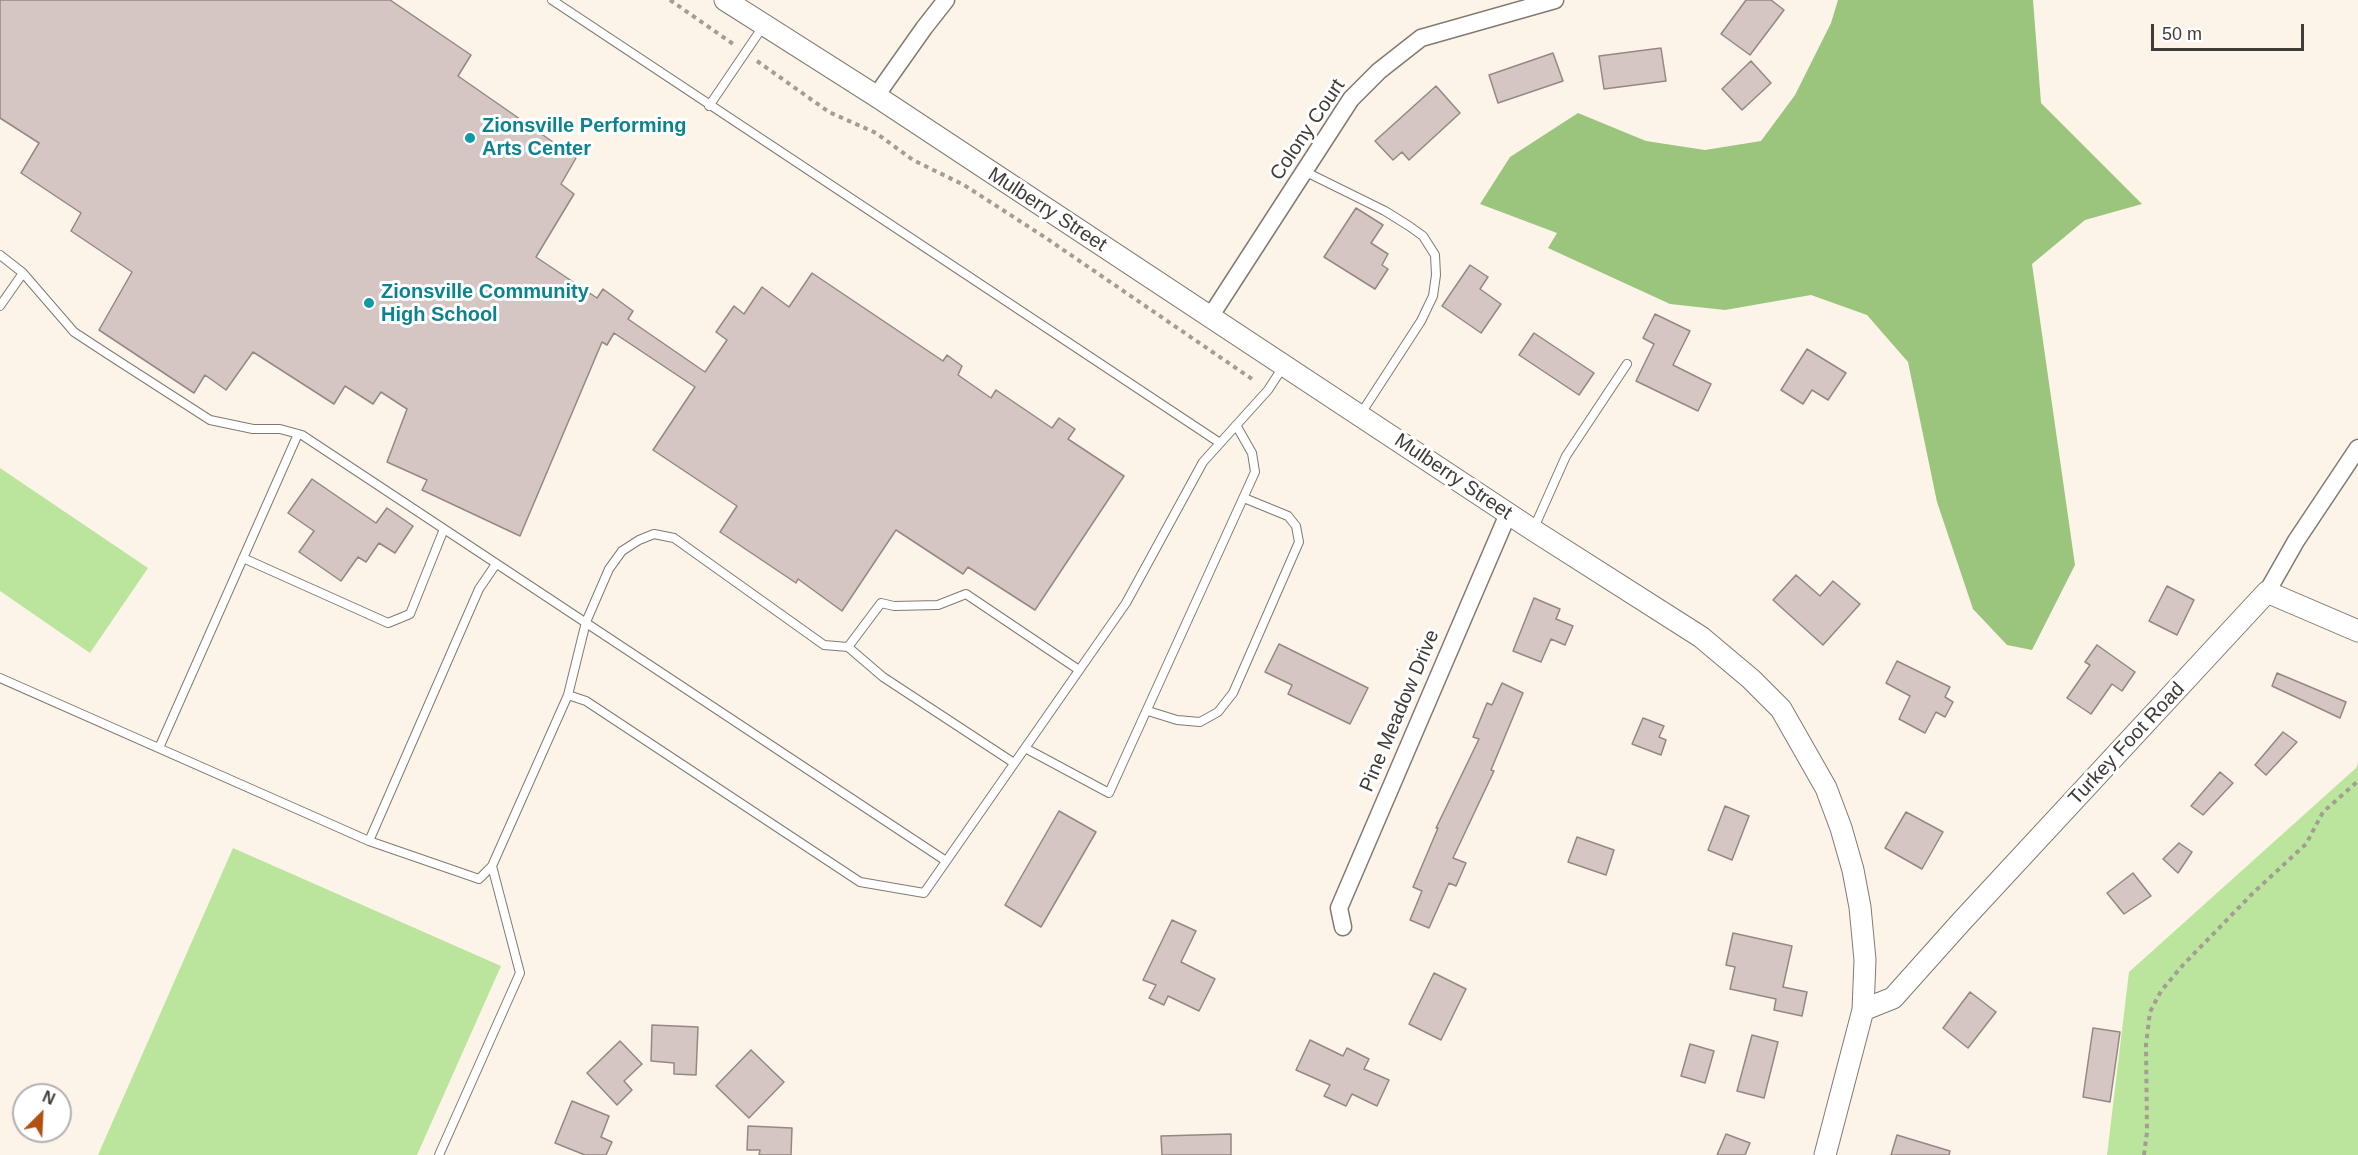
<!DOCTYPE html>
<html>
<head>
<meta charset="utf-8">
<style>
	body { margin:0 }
	#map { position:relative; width:2358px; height:1155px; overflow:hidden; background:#fdf4e9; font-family:Helvetica,sans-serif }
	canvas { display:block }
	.north { position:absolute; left:12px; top:1083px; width:60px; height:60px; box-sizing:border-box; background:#fff; border:2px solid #b2b1af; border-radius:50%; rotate:24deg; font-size:16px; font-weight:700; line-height:24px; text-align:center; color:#3f3b37 }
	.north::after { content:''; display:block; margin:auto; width:21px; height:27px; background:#b35113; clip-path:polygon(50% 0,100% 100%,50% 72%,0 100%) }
	.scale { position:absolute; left:2151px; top:24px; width:153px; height:27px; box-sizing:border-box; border:3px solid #3f3b37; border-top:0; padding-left:8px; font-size:18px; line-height:21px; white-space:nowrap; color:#3f3b37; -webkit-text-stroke:4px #fff; paint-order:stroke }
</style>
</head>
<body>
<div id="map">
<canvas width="2358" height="1155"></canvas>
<div class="north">N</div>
<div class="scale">50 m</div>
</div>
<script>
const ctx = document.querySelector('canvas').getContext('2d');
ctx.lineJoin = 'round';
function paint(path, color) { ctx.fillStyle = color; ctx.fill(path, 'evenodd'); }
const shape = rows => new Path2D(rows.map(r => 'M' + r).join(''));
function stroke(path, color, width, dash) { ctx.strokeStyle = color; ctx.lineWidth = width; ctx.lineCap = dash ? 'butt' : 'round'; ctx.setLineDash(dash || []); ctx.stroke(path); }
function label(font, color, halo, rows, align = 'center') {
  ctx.font = font + ' Helvetica,sans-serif'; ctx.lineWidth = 6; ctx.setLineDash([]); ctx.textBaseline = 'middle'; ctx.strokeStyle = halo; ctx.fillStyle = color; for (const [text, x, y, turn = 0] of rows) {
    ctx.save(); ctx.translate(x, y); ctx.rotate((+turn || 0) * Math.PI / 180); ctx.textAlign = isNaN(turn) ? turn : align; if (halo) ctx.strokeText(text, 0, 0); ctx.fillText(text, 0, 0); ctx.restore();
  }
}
const green = shape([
	[0,468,148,568,90,653,0,591],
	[2358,763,2358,1155,2107,1155,2129,972,2356,768],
	[233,848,501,966,417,1155,98,1155]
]);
const forest = shape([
	[1838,0,2033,0,2041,103,2142,204,2085,220,2032,264,2075,565,2032,650,2007,645,1973,609,1937,502,1908,362,1867,315,1811,295,1725,310,1670,304,1548,248,1557,233,1480,204,1510,157,1578,113,1646,141,1705,150,1761,141,1795,95,1831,23]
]);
const building = shape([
	[0,0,390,0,471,55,458,76,576,158,561,184,574,194,536,257,597,298,603,289,633,311,628,319,705,372,727,340,716,332,734,306,744,314,762,287,789,307,812,273,943,361,947,355,962,366,958,375,991,398,996,390,1052,428,1059,418,1075,429,1068,439,1124,476,1035,610,968,567,963,574,896,530,842,611,798,579,796,583,720,532,737,506,653,450,695,387,614,333,607,345,602,342,520,536,422,490,427,480,387,462,407,409,381,392,373,404,345,386,334,404,253,352,226,390,205,375,194,393,99,330,132,272,71,231,81,213,21,173,39,143,0,118,0,0],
	[1746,0,1771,0,1784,10,1750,55,1721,34,1746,0],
	[1661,48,1666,81,1604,89,1599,56,1661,48],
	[1553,53,1563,81,1498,103,1489,75,1553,53],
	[1751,61,1771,83,1742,110,1722,89,1751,61],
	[1436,86,1460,113,1409,160,1402,152,1393,160,1375,141,1436,86],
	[1356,208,1383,225,1371,243,1388,254,1382,265,1388,269,1375,289,1324,257,1356,208],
	[1470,265,1488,277,1480,289,1501,304,1481,333,1442,306,1470,265],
	[1655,314,1690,331,1673,365,1711,384,1698,411,1636,381,1654,344,1643,338,1655,314],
	[1534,333,1594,373,1579,395,1519,355,1534,333],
	[1807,349,1846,373,1828,400,1812,390,1803,404,1781,390,1807,349],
	[312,479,376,523,387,508,413,526,395,553,379,543,366,562,358,557,341,581,299,552,314,531,288,513,312,479],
	[1796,575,1820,596,1833,581,1860,604,1823,645,1773,600,1796,575],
	[2167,586,2194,600,2177,635,2149,621,2167,586],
	[1534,598,1560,609,1556,619,1573,626,1565,645,1551,639,1541,662,1513,651,1534,598],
	[1279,644,1368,688,1350,724,1288,694,1292,685,1265,672,1279,644],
	[2097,645,2135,672,2122,691,2112,684,2091,714,2067,698,2090,665,2085,662,2097,645],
	[1897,661,1950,687,1945,697,1953,702,1945,717,1936,712,1925,733,1899,719,1910,696,1886,683,1897,661],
	[2277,673,2346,702,2340,718,2272,686,2277,673],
	[1502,683,1523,693,1491,770,1494,771,1453,858,1466,863,1456,886,1449,883,1429,928,1410,920,1422,891,1413,887,1438,828,1436,828,1479,739,1473,737,1487,703,1492,705,1502,683],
	[1643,718,1664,726,1659,737,1666,740,1661,755,1632,744,1643,718],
	[2283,732,2297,742,2266,775,2255,765,2283,732],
	[2220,772,2233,783,2203,815,2191,806,2220,772],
	[1725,806,1749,816,1732,860,1708,850,1725,806],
	[1059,811,1096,832,1041,927,1005,905,1059,811],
	[1906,812,1943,832,1922,869,1885,848,1906,812],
	[1577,837,1614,850,1606,875,1568,862,1577,837],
	[2179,843,2192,852,2178,873,2163,859,2179,843],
	[2133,873,2151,896,2124,914,2107,893,2133,873],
	[1172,920,1196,931,1181,962,1215,979,1199,1011,1168,996,1164,1005,1149,998,1156,985,1143,980,1172,920],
	[1733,933,1792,946,1783,987,1807,992,1802,1016,1774,1010,1776,999,1730,989,1735,967,1726,965,1733,933],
	[1434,973,1466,989,1441,1040,1409,1024,1434,973],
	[1970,992,1996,1012,1968,1048,1943,1028,1970,992],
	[652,1025,698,1027,696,1075,674,1074,674,1063,651,1061,652,1025],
	[2093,1028,2120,1032,2110,1102,2083,1097,2093,1028],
	[1752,1035,1778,1042,1764,1098,1737,1091,1752,1035],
	[1310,1040,1343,1056,1347,1048,1369,1059,1364,1069,1389,1080,1377,1106,1352,1094,1346,1106,1324,1096,1330,1085,1296,1070,1310,1040],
	[620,1041,642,1064,624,1081,632,1090,617,1105,587,1073,620,1041],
	[1690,1044,1714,1051,1705,1083,1681,1076,1690,1044],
	[751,1050,784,1082,749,1118,716,1086,751,1050],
	[572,1101,609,1116,601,1137,612,1142,606,1155,585,1155,555,1143,572,1101],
	[748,1126,792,1128,791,1155,759,1155,760,1150,747,1150,748,1126],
	[1231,1134,1231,1155,1162,1155,1161,1136,1231,1134],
	[1726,1134,1750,1143,1745,1155,1717,1155,1726,1134],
	[1897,1135,1950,1151,1949,1155,1891,1155,1897,1135]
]);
const path = shape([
	[670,0,736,46],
	[757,61,829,112,876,133,913,160,964,185,1046,238,1252,379],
	[2144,1155,2147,1132,2146,1045,2150,1012,2161,991,2183,965,2252,894,2306,844,2323,812,2358,781]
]);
const service = shape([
	[552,0,1220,443],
	[709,106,764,25],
	[1304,171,1385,211,1409,226,1423,236,1435,255,1436,275,1433,296,1421,321,1360,415],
	[0,255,23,273,74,332,106,353,210,420,253,429,280,429,302,435,946,861],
	[0,306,23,273],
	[1533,530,1566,456,1627,364],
	[243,558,388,623,410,614,444,529],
	[848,647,883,677,1014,763],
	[0,678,369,841,479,879,492,866,568,695,586,701,860,882,924,893,1126,603,1203,462,1268,390,1283,367],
	[568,695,586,622,609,569,622,551,639,540,654,534,674,538,824,645,848,647,881,603,894,606,938,605,966,594,1079,670],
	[1148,711,1177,720,1200,722,1218,712,1233,693,1299,542,1296,526,1288,516,1244,498],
	[159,748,298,434],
	[1025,748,1109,793,1255,472,1252,453,1236,425],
	[369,841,479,589,496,564],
	[439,1155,520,973,492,866]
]);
const minor = shape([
	[876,96,924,28,946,0],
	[1210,317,1351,99,1379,71,1421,38,1555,0],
	[2267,592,2296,541,2358,448],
	[1343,927,1339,908,1508,514]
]);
const tertiary = shape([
	[725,0,876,96,1533,530,1701,637,1751,679,1781,709,1826,788,1841,828,1853,870,1860,907,1865,960,1863,1010,1825,1155],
	[1863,1010,1893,998,1961,922,2267,592,2358,631]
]);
const markers = [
	[470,138,6,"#0f9aa8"],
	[369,303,6,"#0f9aa8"]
];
const cultureNames = [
	["Zionsville Performing",482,126],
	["Arts Center",482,149],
	["Zionsville Community",381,292],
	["High School",381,315]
];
const streetNames = [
	["Colony Court",1308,130,-56],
	["Mulberry Street",1047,210,33],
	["Mulberry Street",1453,477,34],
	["Pine Meadow Drive",1400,711,-67],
	["Turkey Foot Road",2127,744,-47]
];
paint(green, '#bbe59d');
paint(forest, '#9bc47d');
paint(building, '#d5c5c3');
stroke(building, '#968785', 1.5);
stroke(service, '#827a70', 10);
stroke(minor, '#827a70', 19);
stroke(tertiary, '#827a70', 23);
stroke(path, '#a39d95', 4, [4.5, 4.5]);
stroke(service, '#fff', 8);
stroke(minor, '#fff', 16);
stroke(tertiary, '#fff', 21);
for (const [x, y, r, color] of markers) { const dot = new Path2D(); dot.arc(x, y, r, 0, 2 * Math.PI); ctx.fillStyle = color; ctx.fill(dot); stroke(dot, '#fff', 2); }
label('bold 20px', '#0d838f', '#fff', cultureNames, 'left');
label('20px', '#3f3b37', '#fff', streetNames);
</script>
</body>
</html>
